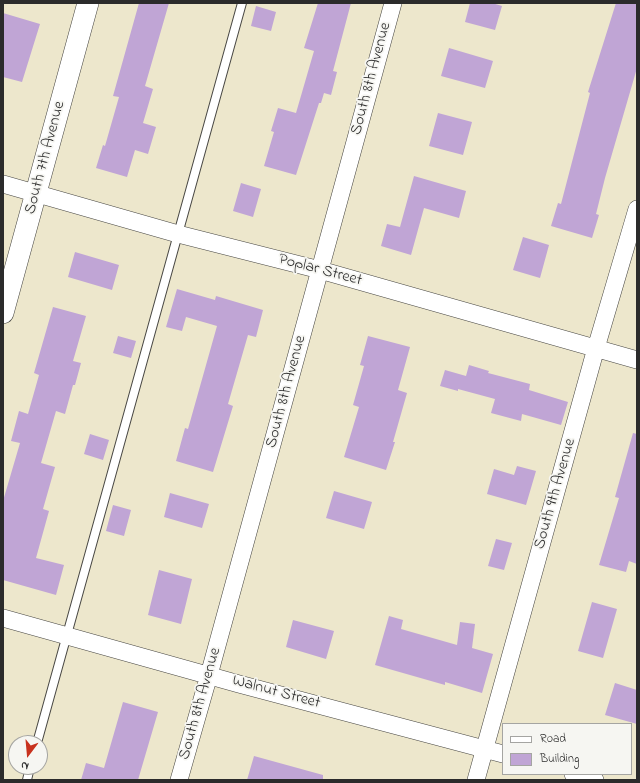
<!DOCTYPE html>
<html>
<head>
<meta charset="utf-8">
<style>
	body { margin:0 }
	#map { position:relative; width:640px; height:783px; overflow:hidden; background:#ede7cc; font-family:"Indie Flower",sans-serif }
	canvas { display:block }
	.frame { position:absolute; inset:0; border:4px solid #2b2b2b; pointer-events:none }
	.legend { position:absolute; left:502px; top:723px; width:130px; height:52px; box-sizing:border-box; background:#f6f6f2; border:1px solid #a5a5a2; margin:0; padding:5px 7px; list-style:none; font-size:12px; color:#2b2b2b }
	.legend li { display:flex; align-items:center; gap:8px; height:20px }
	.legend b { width:20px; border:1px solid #a5a5a2 }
	.north { position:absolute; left:8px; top:735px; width:40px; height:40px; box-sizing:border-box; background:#f6f6f2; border:1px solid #a5a5a2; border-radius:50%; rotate:196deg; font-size:11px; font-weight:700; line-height:16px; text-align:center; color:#2b2b2b }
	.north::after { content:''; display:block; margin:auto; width:14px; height:18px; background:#c8321e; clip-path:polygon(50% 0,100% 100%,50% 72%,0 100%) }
</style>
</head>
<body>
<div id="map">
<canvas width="640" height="783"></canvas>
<div class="frame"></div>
<ul class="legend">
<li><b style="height:5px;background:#fff"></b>Road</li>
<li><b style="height:11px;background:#c0a5d5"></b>Building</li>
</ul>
<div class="north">N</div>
</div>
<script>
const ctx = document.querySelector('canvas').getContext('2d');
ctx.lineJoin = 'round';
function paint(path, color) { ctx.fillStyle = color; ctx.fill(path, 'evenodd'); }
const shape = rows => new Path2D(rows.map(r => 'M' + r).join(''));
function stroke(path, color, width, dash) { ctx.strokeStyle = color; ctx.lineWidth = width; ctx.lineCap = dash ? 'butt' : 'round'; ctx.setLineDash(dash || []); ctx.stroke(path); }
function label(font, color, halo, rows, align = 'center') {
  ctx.font = font + ' "Indie Flower",sans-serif'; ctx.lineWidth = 3.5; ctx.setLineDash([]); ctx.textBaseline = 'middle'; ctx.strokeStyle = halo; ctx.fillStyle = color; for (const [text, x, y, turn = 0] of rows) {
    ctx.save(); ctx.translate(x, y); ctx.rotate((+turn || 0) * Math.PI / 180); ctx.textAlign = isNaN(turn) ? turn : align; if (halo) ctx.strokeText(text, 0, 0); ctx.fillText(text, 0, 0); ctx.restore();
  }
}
const building = shape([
	[139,3,169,3,145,86,153,89,143,123,156,127,148,154,135,150,127,177,96,168,103,145,105,146,119,97,113,96],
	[318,3,351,3,333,71,337,72,331,95,324,93,321,103,319,103,296,175,264,166,274,132,271,131,278,108,296,113,314,51,304,48],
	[470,3,492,3,502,6,495,30,465,22],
	[616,3,637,3,637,68,605,178,596,214,599,215,592,238,551,226,558,203,561,204,590,93,588,92],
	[256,6,276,12,271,31,251,26],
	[3,13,40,24,22,82,3,77],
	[449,48,493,61,485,88,441,76],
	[438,113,472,122,463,155,429,146],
	[414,176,466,191,459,218,424,208,411,255,381,246,387,224,400,227],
	[241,183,261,189,253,217,233,211],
	[523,237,549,245,540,278,513,270],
	[75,252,119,265,112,290,68,277],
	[177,289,215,300,216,296,263,310,256,337,248,335,228,404,233,406,213,472,176,461,185,428,188,429,217,326,186,317,182,331,166,327],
	[53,307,86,316,73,361,81,363,75,385,73,385,65,414,56,411,41,463,55,467,43,509,49,511,36,558,64,565,56,595,3,580,3,501,20,443,11,441,19,411,28,414,39,375,34,373],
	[118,336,136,341,131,358,113,353],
	[368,336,410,347,398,390,407,393,393,442,395,442,386,470,344,457,359,407,353,405,364,366,360,365],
	[469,365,489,371,488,373,530,384,529,390,568,402,561,425,522,414,521,421,491,413,495,399,458,389,458,391,440,386,445,370,466,376],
	[633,433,637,434,637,564,629,561,626,572,599,565,619,498,615,497],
	[90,434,109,440,103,460,84,454],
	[517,466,536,471,526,505,487,494,494,469,514,475],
	[334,491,372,502,364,529,326,518],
	[170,493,209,504,202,528,164,517],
	[113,505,131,510,124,536,106,531],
	[496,539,512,543,504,570,488,566],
	[159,570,192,579,181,624,148,615],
	[592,602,617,609,603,658,578,651],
	[389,616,403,620,401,629,457,645,460,622,475,624,472,648,493,654,482,693,445,682,445,685,375,665],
	[293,620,334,631,326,659,286,647],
	[615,683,637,690,637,724,605,715],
	[123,702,158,712,138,780,81,780,86,763,104,768],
	[254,756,323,775,323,780,247,780]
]);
const service = shape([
	[37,743,242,3],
	[27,780,30,767]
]);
const minor = shape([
	[3,184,178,234,320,270,637,360],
	[3,618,239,684,503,754],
	[573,774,595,780],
	[179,780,209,675,393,3],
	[476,780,596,348,637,209]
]);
const tertiary = shape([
	[3,313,88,3]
]);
const streetNames = [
	["South 8th Avenue",372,79,-75],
	["South 7th Avenue",46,158,-75],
	["Poplar Street",320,271,15],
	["South 8th Avenue",287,392,-75],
	["South 9th Avenue",556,494,-74],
	["Walnut Street",276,693,15],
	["South 8th Avenue",201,704,-74]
];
paint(building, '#c0a5d5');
stroke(service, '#484743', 10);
stroke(minor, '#484743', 18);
stroke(tertiary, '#484743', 22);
stroke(service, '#fff', 8);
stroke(minor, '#fff', 17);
stroke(tertiary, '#fff', 21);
label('16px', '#2b2b2b', '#f6f6f2', streetNames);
</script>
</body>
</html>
